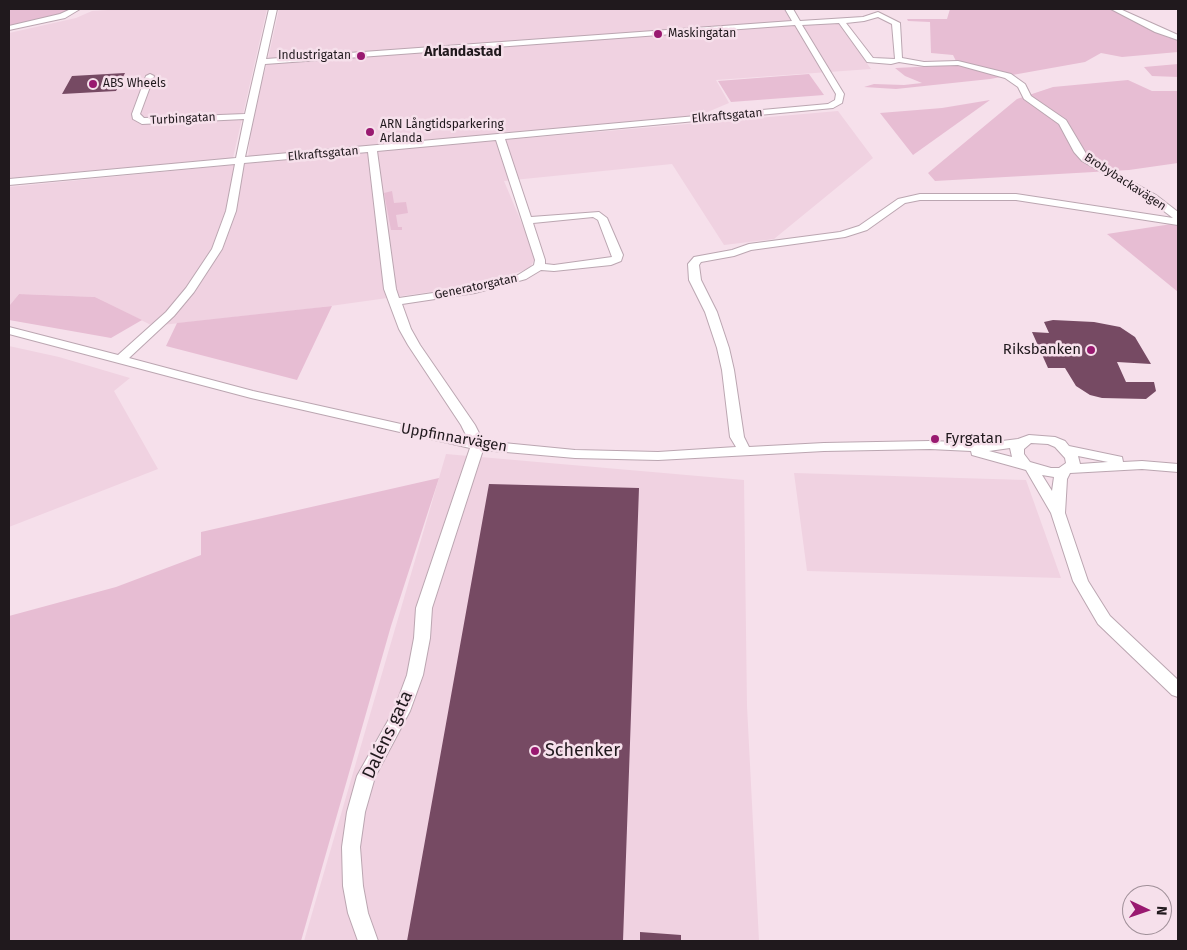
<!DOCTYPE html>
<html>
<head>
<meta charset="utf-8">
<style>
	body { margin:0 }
	#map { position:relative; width:1187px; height:950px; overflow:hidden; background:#f6e0eb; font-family:"Fira Sans",sans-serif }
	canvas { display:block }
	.frame { position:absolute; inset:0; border:10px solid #20191d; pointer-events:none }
	.north { position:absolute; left:1122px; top:885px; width:50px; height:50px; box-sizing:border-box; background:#f6e0eb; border:1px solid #a09099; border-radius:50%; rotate:93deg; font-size:14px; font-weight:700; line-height:20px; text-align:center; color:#20191d }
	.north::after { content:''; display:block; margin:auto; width:18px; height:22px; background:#991970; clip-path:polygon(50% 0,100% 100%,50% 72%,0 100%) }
</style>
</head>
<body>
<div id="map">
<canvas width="1187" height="950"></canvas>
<div class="frame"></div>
<div class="north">N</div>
</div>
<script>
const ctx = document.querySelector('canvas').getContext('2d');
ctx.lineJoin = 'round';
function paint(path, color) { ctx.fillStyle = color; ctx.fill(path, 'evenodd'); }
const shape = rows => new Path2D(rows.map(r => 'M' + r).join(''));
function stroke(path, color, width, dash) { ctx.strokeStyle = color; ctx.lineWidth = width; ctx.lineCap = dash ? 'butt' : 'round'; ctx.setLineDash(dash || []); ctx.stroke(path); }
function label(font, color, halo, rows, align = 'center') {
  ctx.font = font + ' "Fira Sans",sans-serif'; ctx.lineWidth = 5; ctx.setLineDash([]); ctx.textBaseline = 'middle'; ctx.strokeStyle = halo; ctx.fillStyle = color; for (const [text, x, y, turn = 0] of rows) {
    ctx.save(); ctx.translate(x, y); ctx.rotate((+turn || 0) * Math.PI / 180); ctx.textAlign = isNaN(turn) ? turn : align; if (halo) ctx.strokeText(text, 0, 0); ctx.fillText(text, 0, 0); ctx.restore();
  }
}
const built = shape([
	[124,9,267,9,233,158,9,178,9,33,76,18,92,11],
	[279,9,784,9,791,21,268,59],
	[838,23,871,69,716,80,729,103,691,119,248,158,252,116,267,63,801,24],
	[838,111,873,158,774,239,724,245,672,164,504,181,536,257,529,269,466,287,316,308,153,326,95,297,19,294,9,306,9,187,353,153],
	[9,346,59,357,130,378,114,391,158,469,9,527],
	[446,454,744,480,747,706,759,941,304,941],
	[794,473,1026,480,1061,578,807,571]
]);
const green = shape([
	[9,9,70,9,51,18,9,26],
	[950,9,1113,9,1167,37,1178,40,1178,52,1122,57,1101,53,1085,62,990,79,896,89,864,87,874,84,904,85,922,83,905,76,895,68,958,65,953,55,931,53,930,22,908,21,907,19,947,19],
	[1178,64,1178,77,1152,76,1144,67],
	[809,74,824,95,731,102,718,81],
	[1128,80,1152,91,1178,91,1178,163,1129,170,935,181,928,173,1017,99,1053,87],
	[990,100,913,155,880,113,942,108],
	[392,191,394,203,406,202,408,213,396,215,398,227,402,227,402,230,391,230,384,193],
	[1178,223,1178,292,1107,234],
	[19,294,95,297,142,320,111,338,9,320,9,306],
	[332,306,297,380,166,346,177,323],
	[439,478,391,626,301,941,9,941,9,616,116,587,201,555,201,532]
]);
const building = shape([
	[125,73,116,91,62,94,72,76],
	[1053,320,1094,322,1120,327,1135,337,1151,364,1117,362,1126,382,1154,382,1156,391,1146,399,1102,398,1090,395,1076,386,1065,368,1048,368,1032,332,1049,333,1044,322],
	[489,484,639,488,623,941,407,941],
	[640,932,681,935,681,941,640,941]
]);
const minor = shape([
	[71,9,80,9,65,18,9,30,9,26,60,14,71,9],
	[269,9,277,9,266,59,792,21,785,9,793,9,800,21,863,17,878,12,900,23,902,58,924,62,958,61,1011,74,1025,84,1031,96,1066,120,1088,157,1156,195,1178,212,1178,225,1016,200,920,200,905,203,867,230,845,237,751,250,734,256,701,262,699,265,701,280,717,312,729,348,734,370,744,437,749,447,824,443,930,441,986,443,1018,439,1029,435,1055,437,1065,441,1069,446,1122,457,1123,462,1142,461,1178,464,1178,472,1142,469,1070,473,1067,479,1065,513,1088,581,1110,616,1178,680,1178,697,1172,695,1098,624,1073,581,1051,513,1026,470,972,455,971,451,930,449,824,451,658,460,575,458,483,450,432,608,430,638,423,675,410,711,375,777,365,812,360,847,363,886,368,913,378,941,358,941,348,913,343,886,342,847,347,812,357,776,394,710,407,675,414,638,416,608,470,448,251,398,9,334,9,327,118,355,166,312,186,288,212,249,226,211,235,164,9,185,9,179,236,158,244,119,142,124,133,119,132,114,146,76,150,74,154,76,140,114,144,118,245,114,269,9],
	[878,17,892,24,895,59,873,58,846,23,864,21,878,17],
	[839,23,867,62,891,64,899,62,924,66,958,65,1005,78,1018,87,1024,99,1059,124,1074,152,1082,161,1148,199,1173,218,1016,194,920,194,898,199,859,226,840,232,749,244,732,250,694,257,688,264,689,280,705,312,717,348,722,370,730,437,736,447,658,452,575,450,483,441,475,425,420,345,411,329,402,304,475,293,526,279,541,270,554,271,611,265,621,261,623,255,607,218,599,212,531,217,505,139,833,108,842,103,844,94,802,25,839,23],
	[795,25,836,94,835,100,828,104,245,157,265,64,795,25],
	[496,140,535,260,534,265,518,275,474,287,399,298,396,289,377,151,496,140],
	[368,152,384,289,399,329,408,345,461,425,468,439,253,391,129,358,174,316,194,292,222,249,236,211,244,163,368,152],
	[593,217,598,220,612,257,554,265,545,264,545,260,533,223,593,217],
	[1031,443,1048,444,1055,447,1065,458,1066,463,1059,468,1051,468,1030,462,1024,454,1024,449,1031,443],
	[1010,448,1012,457,989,451,1010,448],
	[1078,456,1108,462,1080,464,1078,456],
	[1042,475,1054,477,1052,491,1042,475],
	[1111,9,1120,9,1178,35,1178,40,1155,32,1111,9]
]);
const markers = [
	[658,34,5,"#991970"],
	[361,56,5,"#991970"],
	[93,84,5,"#991970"],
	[370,132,5,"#991970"],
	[1091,350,5,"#991970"],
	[935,439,5,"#991970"],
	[535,751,5,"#991970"]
];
const farPoinames = [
	["Maskingatan",668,34],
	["Industrigatan",351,56,"right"],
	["ABS Wheels",103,84],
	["ARN Långtidsparkering",380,125],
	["Arlanda",380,139]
];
const farStreetnames = [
	["Elkraftsgatan",727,116,-5],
	["Turbingatan",183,119,-3],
	["Elkraftsgatan",323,154,-5],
	["Brobybackavägen",1125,182,33],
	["Generatorgatan",476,287,-12]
];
const farNeighbourhoodnames = [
	["Arlandastad",463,52]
];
const poiNames = [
	["Riksbanken",1081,350],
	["Fyrgatan",945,439,"left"]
];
const streetNames = [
	["Uppfinnarvägen",454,438,10]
];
const nearStreetnames = [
	["Daléns gata",388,735,-65]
];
const nearPoinames = [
	["Schenker",545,751]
];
paint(built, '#f0d2e1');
paint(green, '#e7bdd3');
paint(building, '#764a63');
stroke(minor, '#bba6b1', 2);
paint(minor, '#fff');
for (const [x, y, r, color] of markers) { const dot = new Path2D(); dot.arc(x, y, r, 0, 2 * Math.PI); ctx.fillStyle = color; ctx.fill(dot); stroke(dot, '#f6e0eb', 2); }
label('12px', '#20191d', '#f6e0eb', farPoinames, 'left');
label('12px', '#20191d', '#f6e0eb', farStreetnames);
label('bold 14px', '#20191d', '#f6e0eb', farNeighbourhoodnames);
label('15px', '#20191d', '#f6e0eb', poiNames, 'right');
label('15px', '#20191d', '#f6e0eb', streetNames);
label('18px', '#20191d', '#f6e0eb', nearStreetnames);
label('18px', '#20191d', '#f6e0eb', nearPoinames, 'left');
</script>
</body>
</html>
